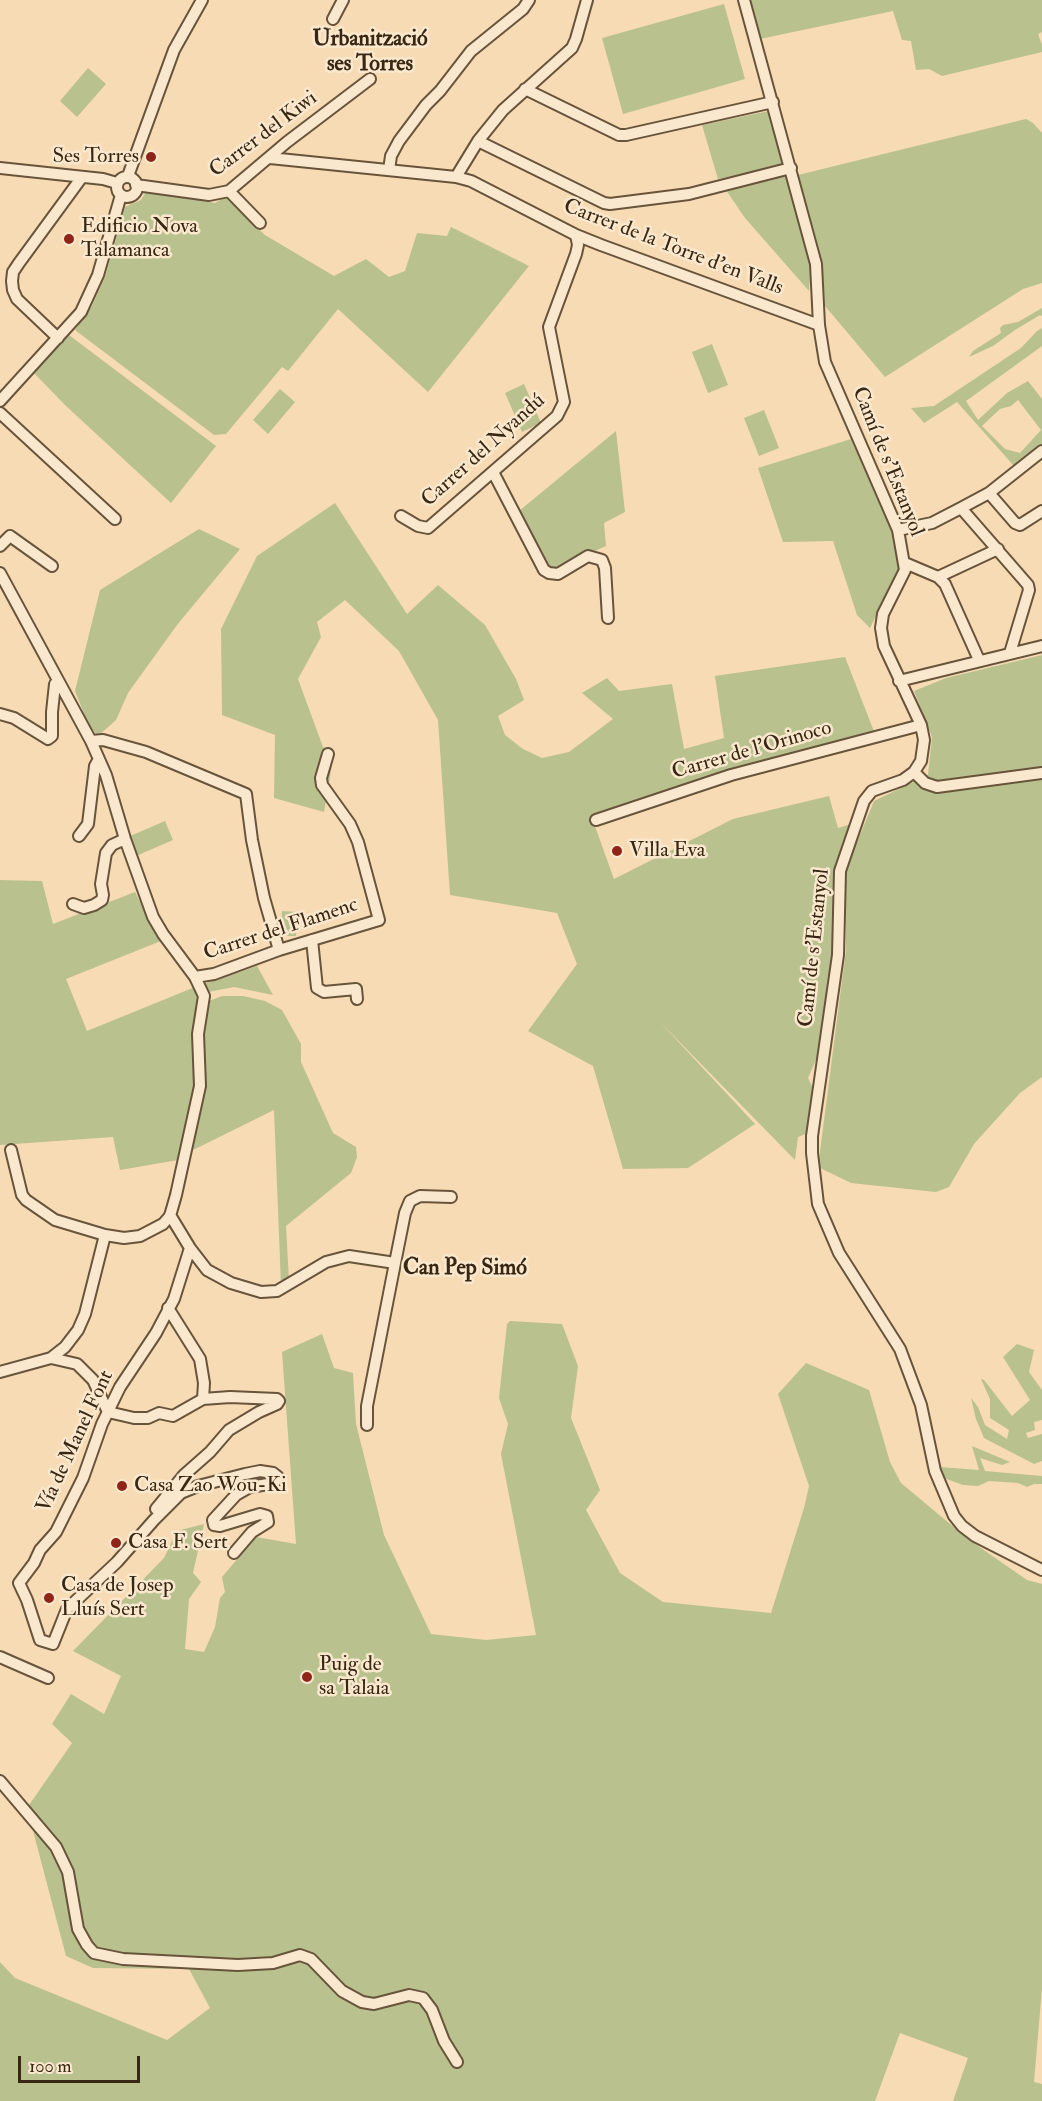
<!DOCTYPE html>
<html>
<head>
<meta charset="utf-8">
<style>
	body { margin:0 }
	#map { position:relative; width:1042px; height:2101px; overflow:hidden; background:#f7dbb4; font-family:"IM FELL Double Pica",serif }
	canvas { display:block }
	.scale { position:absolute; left:18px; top:2056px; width:122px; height:27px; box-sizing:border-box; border:3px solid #382713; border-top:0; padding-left:8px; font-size:18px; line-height:21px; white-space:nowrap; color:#382713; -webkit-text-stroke:4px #fae8ce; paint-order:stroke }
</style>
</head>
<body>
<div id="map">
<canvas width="1042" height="2101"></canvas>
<div class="scale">100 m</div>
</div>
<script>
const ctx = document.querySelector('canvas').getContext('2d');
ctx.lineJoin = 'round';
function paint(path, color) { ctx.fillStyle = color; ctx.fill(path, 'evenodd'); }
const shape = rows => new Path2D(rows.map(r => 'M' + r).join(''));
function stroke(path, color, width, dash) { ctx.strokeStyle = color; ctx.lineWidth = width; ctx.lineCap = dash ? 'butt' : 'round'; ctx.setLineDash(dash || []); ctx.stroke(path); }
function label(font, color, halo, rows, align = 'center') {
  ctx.font = font + ' "IM FELL Double Pica",serif'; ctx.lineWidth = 5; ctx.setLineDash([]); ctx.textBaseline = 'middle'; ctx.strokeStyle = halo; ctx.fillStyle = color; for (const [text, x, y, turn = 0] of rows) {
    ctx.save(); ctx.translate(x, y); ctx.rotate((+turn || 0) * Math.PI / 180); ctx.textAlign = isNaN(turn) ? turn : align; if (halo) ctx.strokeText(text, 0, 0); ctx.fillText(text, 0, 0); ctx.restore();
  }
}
const green = shape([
	[749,0,1042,0,1042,32,1038,34,1042,45,1042,52,942,76,929,69,916,70,911,41,902,40,893,11,760,39],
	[724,4,745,79,623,114,602,38],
	[88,68,106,84,77,117,60,101],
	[769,111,784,160,781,166,718,179,702,125],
	[1026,119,1033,123,1042,133,1042,283,1023,289,885,377,825,306,822,263,798,175],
	[788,175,811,262,809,291,745,218,726,190],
	[147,190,215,203,225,197,265,235,334,276,366,259,389,277,405,271,417,233,447,236,451,227,529,266,428,392,338,309,288,371,282,367,226,434,214,435,75,330,91,308,105,277,125,207,141,200],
	[1042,308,1042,316,1040,315,1015,330,993,346,969,357,973,351,1001,333,1000,328,1003,325,1018,322],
	[1042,328,1042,346,966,401,978,420,1007,393,1028,381,1042,399,1042,445,1014,466,957,402,924,423,911,408,934,406,1021,348,1037,331],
	[1018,400,1041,430,1020,453,1005,449,982,426,1000,409,1011,406],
	[69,335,216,446,171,503,65,405,34,373],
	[712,344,728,385,708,393,692,352],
	[524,384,541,423,522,432,505,393],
	[280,389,295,402,268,434,253,420],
	[764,410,779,448,759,456,744,418],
	[616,431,625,512,604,523,606,546,551,570,547,567,519,511],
	[851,439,894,537,899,569,870,628,857,615,833,541,783,542,758,468],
	[335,503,407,614,438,585,485,625,516,679,524,700,498,716,505,735,523,749,542,758,569,752,613,719,582,693,607,678,619,691,672,684,684,749,724,738,715,676,845,657,875,734,725,771,592,818,614,879,733,819,829,796,838,828,851,824,834,873,834,948,819,1053,808,1078,814,1090,808,1133,798,1137,795,1160,659,1021,755,1124,688,1168,623,1169,593,1066,528,1031,577,964,557,913,450,895,438,720,399,651,345,600,317,622,321,637,298,679,323,747,334,753,324,812,274,798,275,735,222,715,221,629,257,556],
	[199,529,240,549,177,625,128,693,116,720,98,736,89,726,75,691,100,590],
	[1042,655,1042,1077,1020,1093,974,1144,949,1187,936,1192,851,1183,818,1167,846,950,846,869,874,801,928,775,932,737,914,691,946,678],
	[165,821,173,840,136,856,128,837],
	[0,880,42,881,53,924,135,892,161,941,66,979,87,1031,195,987,200,1000,194,1097,178,1160,120,1170,113,1137,0,1145],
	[282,911,297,912,296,936,281,936],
	[257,966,273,995,234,987,208,992,204,984],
	[222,996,243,996,265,1001,282,1010,301,1044,301,1062,333,1133,356,1147,357,1157,351,1173,286,1226,289,1280,281,1285,274,1110,189,1152,202,1104,205,1083,202,1040,209,1001],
	[510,1321,562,1324,578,1366,571,1418,600,1490,586,1510,620,1573,663,1602,771,1613,804,1508,809,1486,778,1394,806,1363,869,1390,890,1462,901,1483,968,1539,1027,1580,1042,1584,1042,1988,1034,2082,1042,2084,1042,2101,953,2101,968,2058,900,2033,875,2101,0,2101,0,1962,15,1978,167,2040,210,2008,189,1969,93,1968,66,1956,27,1808,72,1743,52,1724,71,1694,104,1714,121,1676,73,1651,164,1558,177,1531,204,1524,193,1573,201,1582,189,1599,185,1649,204,1652,215,1627,220,1598,225,1592,222,1577,256,1537,296,1544,282,1352,322,1334,334,1368,353,1373,356,1424,384,1535,431,1634,486,1640,536,1635,501,1454,508,1424,499,1398,507,1324],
	[1017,1344,1034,1350,1029,1372,1042,1390,1042,1420,1034,1422,1035,1430,1026,1433,1028,1438,1042,1434,1042,1461,1034,1464,984,1438,976,1419,971,1398,978,1407,985,1425,1007,1439,1009,1430,990,1418,990,1399,981,1379,984,1380,1012,1416,1030,1400,1003,1357],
	[972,1446,1010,1462,1002,1465,980,1458,985,1471,1042,1476,1042,1484,1034,1484,1027,1487,1018,1483,989,1481,978,1486,963,1485,944,1478,940,1467,979,1470]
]);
const minor = shape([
	[744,0,816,264,819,325,825,362,898,530,905,570,883,614,881,628,884,646,921,725,924,740,921,761,914,772,903,780,872,791,864,801,840,871,838,955,812,1136,812,1153,818,1204,839,1253,900,1349,921,1405,935,1471,954,1516,962,1526,975,1536,1042,1570],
	[333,19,343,0],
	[525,89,619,135,626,135,773,102],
	[478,141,604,203,610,204,689,194,791,168],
	[270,158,456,177,471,181,576,235,601,245,819,325],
	[0,168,103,179,117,183],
	[389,170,391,156,399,141,426,105,440,91,471,51,523,9,529,0],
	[128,176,174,50,202,0],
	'117 187a10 10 0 1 1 20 0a10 10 0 1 1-20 0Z',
	[456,177,478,141,503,110,572,48,576,39,587,0],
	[136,185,209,195,229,191,287,142,370,79],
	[229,191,260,223],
	[58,338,17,299,13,290,12,281,13,272,19,263,82,177],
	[0,401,81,312,98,275,121,195],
	[0,413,115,519],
	[493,472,544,570,549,573,558,574,588,556,602,560,605,568,608,618],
	[989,493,1015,523,1020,525,1042,511],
	[961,508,1028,585,1029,590,1010,653],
	[401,516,418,526,428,528,557,416,564,402,549,327,576,254,578,245,576,235],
	[898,530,932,523,961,508,989,493,1042,451],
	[0,546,10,536,52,566],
	[905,563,938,577,945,584,979,660],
	[0,573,91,741,106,775,125,839,153,917,163,934,195,977,204,996,198,1034,200,1086,176,1195,170,1216,163,1224,140,1236,124,1238,105,1235,55,1220,26,1200,22,1195,11,1150],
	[938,577,998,549],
	[899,681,1042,646],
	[0,714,14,718,48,739,52,736,52,712,55,684,58,682],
	[91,741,103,740,146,752,246,794,252,840,264,898,279,950],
	[914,772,925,783,937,787,1042,773],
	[596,820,731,775,921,725],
	[79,836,88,824,95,766,99,759],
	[73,904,84,908,94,905,102,900,103,895,101,884,106,853,112,845,125,839],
	[312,940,317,988,324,992,356,989,357,999],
	[195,977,214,974,279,950,379,920,358,842,350,824,322,785,321,778,328,754],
	[170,1215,190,1248,207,1270,231,1283,261,1292,277,1291,326,1262,349,1256,395,1263,367,1406,367,1425],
	[190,1248,174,1299,156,1333,120,1387,102,1424,83,1478,56,1532,40,1550,34,1563,19,1583,27,1600,40,1640,53,1644,67,1609,117,1562,154,1520,181,1493,198,1486,245,1474,260,1471,273,1473,278,1477,274,1483,250,1487,236,1495,213,1520,214,1525,220,1526,260,1514,267,1516,268,1522,252,1532,234,1553],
	[395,1263,405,1213,410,1201,420,1196,451,1197],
	[168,1308,200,1359,204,1383,203,1399],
	[51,1358,65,1347,78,1330,85,1314,105,1235],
	[0,1372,51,1358,77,1364,93,1380,108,1412,134,1418,148,1418,159,1413,173,1416,203,1399,230,1397,277,1399,279,1401,277,1404,259,1412,229,1430,210,1452,184,1475,156,1509],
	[0,1657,48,1678],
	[0,1781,56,1847,68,1872,78,1929,87,1945,94,1953,123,1959,238,1965,273,1963,300,1955,311,1959,342,1991,362,2002,374,2004,409,1995,423,1998,432,2010,444,2041,457,2062]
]);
const markers = [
	[151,157,6,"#8f2418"],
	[69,239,6,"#8f2418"],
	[617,851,6,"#8f2418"],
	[122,1486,6,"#8f2418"],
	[116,1543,6,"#8f2418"],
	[49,1598,6,"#8f2418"],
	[307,1677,6,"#8f2418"]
];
const streetNames = [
	["Carrer del Kiwi",264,135,-37],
	["Carrer de la Torre d'en Valls",673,248,21],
	["Carrer del Nyandú",484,451,-42],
	["Camí de s'Estanyol",887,462,68],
	["Carrer de l'Orinoco",752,751,-16],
	["Carrer del Flamenc",281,930,-18],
	["Camí de s'Estanyol",815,948,-84],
	["Vía de Manel Font",76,1442,-65]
];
const poiNames = [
	["Ses Torres",139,157,"right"],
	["Edificio Nova",81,227],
	["Talamanca",81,251],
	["Villa Eva",629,851],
	["Casa Zao Wou-Ki",134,1486],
	["Casa F. Sert",128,1543],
	["Casa de Josep",61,1586],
	["Lluís Sert",61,1610],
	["Puig de",319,1665],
	["sa Talaia",319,1689]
];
const neighbourhoodNames = [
	["Urbanització",370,40],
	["ses Torres",370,65],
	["Can Pep Simó",465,1269]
];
paint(green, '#b9c18f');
stroke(minor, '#68543b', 14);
stroke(minor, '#fae8ce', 10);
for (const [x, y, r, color] of markers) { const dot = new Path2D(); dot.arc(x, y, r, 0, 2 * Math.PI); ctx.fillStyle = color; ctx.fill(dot); stroke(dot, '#fae8ce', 2); }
label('21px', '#382713', '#fae8ce', streetNames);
label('21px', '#382713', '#fae8ce', poiNames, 'left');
label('bold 22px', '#382713', '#fae8ce', neighbourhoodNames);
</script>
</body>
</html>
